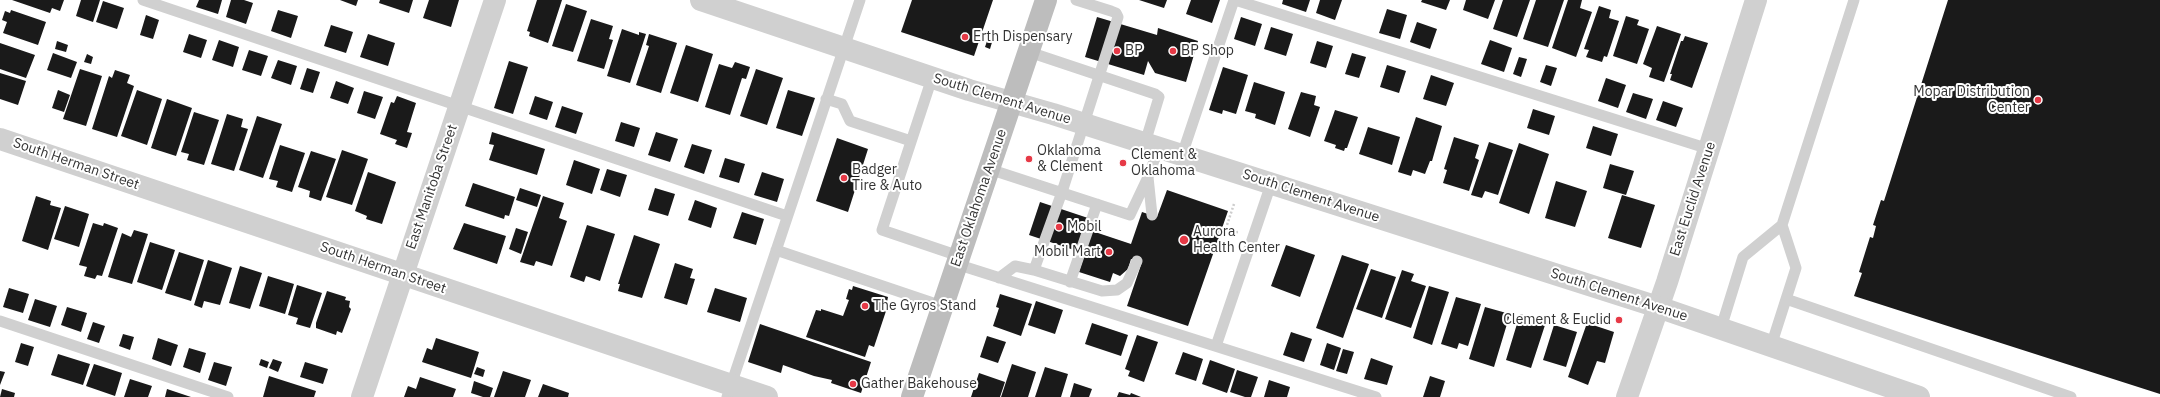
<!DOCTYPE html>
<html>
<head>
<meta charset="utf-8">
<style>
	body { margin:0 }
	canvas { display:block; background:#fff }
</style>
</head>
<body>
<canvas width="2160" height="397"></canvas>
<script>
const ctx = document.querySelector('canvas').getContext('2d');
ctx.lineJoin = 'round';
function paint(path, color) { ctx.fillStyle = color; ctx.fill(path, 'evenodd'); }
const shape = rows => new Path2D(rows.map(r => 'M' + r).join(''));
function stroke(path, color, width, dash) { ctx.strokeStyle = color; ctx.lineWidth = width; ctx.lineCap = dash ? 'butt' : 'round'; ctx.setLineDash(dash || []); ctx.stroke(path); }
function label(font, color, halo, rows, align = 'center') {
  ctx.font = font + ' "IBM Plex Sans",sans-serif'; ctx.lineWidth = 4; ctx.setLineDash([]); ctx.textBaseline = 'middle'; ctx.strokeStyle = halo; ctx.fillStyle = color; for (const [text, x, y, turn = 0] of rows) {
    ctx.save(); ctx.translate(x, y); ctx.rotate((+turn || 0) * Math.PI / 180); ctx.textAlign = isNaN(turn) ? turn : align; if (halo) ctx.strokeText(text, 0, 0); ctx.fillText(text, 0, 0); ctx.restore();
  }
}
const building = shape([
	[12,0,64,0,60,11,52,8,50,13],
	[81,0,100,0,93,22,76,16],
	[199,0,222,0,218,14,196,7],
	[231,0,244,0,253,3,246,24,226,17],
	[340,0,358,0,356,6],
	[380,0,413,0,409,13,379,3],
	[429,0,459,0,451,27,423,18],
	[537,0,562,0,548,43,529,36,530,32,527,31],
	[912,0,993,0,974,56,901,32],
	[1139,0,1167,0,1164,8],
	[1191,0,1220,0,1212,23,1186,14],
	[1283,0,1310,0,1306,12,1282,4],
	[1320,0,1342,0,1335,20,1316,13],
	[1422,0,1450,0,1446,10,1421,2],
	[1466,0,1495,0,1488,19,1463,10],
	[1503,0,1530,0,1517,37,1493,29],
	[1536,0,1564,0,1548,47,1523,39],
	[1568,0,1582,0,1580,8,1592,12,1576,57,1552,48],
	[1948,0,2160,0,2160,394,1854,296,1862,273,1859,272,1870,237,1873,238,1876,226,1873,225,1881,200,1884,201],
	[103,1,124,8,117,29,96,22],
	[566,4,587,11,573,52,552,46],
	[1599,6,1611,10,1609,18,1619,21,1607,57,1604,56,1602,62,1586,57,1589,50,1584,49],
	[1387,9,1407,15,1400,39,1379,33],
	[11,10,46,22,38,45,3,33,7,22,2,20,5,11,10,13],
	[278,10,298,16,291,38,271,31],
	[146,15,159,20,153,39,140,35],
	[1626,16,1639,20,1637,25,1649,29,1637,64,1613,56],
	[1097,17,1157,35,1158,28,1198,41,1186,82,1155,73,1148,61,1144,75,1085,57],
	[1241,17,1262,24,1255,46,1234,39],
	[591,19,613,26,609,39,613,40,604,69,577,61],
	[1417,22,1437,29,1430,49,1410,42],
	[331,25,353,32,346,53,324,46],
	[1657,26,1681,34,1664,82,1649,77,1652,68,1643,64],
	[1271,27,1293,34,1286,56,1264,49],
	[622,29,639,35,639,32,646,34,630,83,607,76],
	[189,34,207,40,201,58,183,52],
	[368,34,395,43,388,66,360,57],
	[649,34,677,43,661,93,636,85,649,46,646,45],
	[1685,36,1708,43,1692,88,1670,80,1672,74,1670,74,1681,41,1683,41],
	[988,38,993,39,990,49,985,47],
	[219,40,239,47,233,67,212,60],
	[1490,40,1512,48,1504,72,1481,64],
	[57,41,68,45,66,52,55,49],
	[1317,41,1333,46,1326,68,1310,63],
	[0,43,35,55,26,78,0,69],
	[686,45,713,54,698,102,670,93],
	[249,50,268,56,261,76,242,70],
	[53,53,77,62,71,78,47,70],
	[1352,53,1366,57,1359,78,1345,74],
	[87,54,93,57,91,64,84,62],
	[1519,57,1527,59,1521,77,1513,74],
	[278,60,297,66,291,85,271,78],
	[509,61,528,67,513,114,494,108],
	[735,62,750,67,746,79,742,78,730,115,705,107,719,64,732,68],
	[1387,65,1406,71,1399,93,1380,87],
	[1546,65,1557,68,1551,86,1540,82],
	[1223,67,1248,75,1236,114,1223,110,1222,114,1209,110],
	[307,68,320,72,313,93,300,89],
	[80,69,102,76,86,126,63,119],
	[756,69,783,78,767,125,740,116],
	[115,70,130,75,127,83,134,86,117,137,92,129,109,76,112,78],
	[0,73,26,81,18,105,0,99],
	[1431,75,1454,83,1446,106,1423,99],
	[1606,78,1626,85,1618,108,1598,101],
	[336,81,354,88,348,104,330,98],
	[1254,82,1285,92,1275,125,1255,118,1256,114,1245,111],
	[58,90,70,95,64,112,52,108],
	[137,90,162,99,147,145,121,136],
	[788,90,815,98,802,136,776,128],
	[364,91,383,97,375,119,357,113],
	[1301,92,1316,96,1314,105,1320,107,1310,137,1288,129],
	[1633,93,1653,99,1646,119,1626,112],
	[397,96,416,103,407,132,412,133,407,148,395,144,397,140,380,134,391,102,394,103],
	[535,96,553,102,547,120,529,114],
	[167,99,192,108,176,156,151,148],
	[1663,101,1683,108,1676,127,1656,120],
	[562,106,583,113,576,134,555,127],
	[1533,109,1555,116,1549,135,1527,128],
	[1335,110,1358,117,1347,148,1345,148,1344,151,1335,148,1336,145,1324,141],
	[194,112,219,120,204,165,187,160,189,154,181,152],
	[227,114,243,119,241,127,248,129,234,171,211,164],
	[257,116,282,124,263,178,239,170],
	[1416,117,1442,126,1432,161,1430,161,1425,174,1413,170,1411,176,1398,172],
	[621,122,640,128,634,147,615,141],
	[1593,126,1618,134,1611,156,1586,148],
	[1368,127,1400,137,1392,165,1359,154],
	[492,132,545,149,537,175,489,160,494,145,489,144],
	[656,132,678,139,670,162,648,155],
	[1454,137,1479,145,1475,158,1479,160,1469,191,1443,183,1447,170,1444,169],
	[837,138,868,149,848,212,816,201],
	[1489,142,1513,150,1498,195,1485,191,1482,198,1471,195],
	[1519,143,1549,154,1529,214,1499,203],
	[692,144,712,150,704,174,684,167],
	[280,145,305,153,292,192,276,187,278,181,269,179],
	[342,150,368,159,352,205,326,197],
	[311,151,336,159,321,201,309,197,310,191,298,187],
	[725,158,745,164,739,183,719,177],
	[574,160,600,169,592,194,566,185],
	[1610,164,1634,171,1626,195,1603,188],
	[607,169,627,175,620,197,600,190],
	[368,172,396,182,382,224,366,219,367,216,355,211],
	[762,172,784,179,777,202,754,195],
	[1556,181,1587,191,1575,227,1545,218],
	[473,183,515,197,509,216,505,215,504,219,465,206],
	[520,188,541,195,537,207,516,200],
	[655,188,675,194,668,216,648,210],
	[1167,190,1228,211,1188,326,1127,306,1142,262,1131,259,1128,269,1120,276,1113,273,1110,282,1079,272,1092,231,1131,244,1142,212,1157,217],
	[1622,195,1655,205,1641,248,1608,238],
	[36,196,51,201,50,205,61,208,48,250,22,241],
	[543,196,564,203,559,218,567,221,552,266,536,261,534,266,520,262],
	[695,200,717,208,711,228,688,220],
	[1040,202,1088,218,1077,251,1029,235],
	[65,206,89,214,79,247,54,239],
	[742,212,764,219,756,245,733,238],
	[93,223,103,226,104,223,118,228,102,276,97,275,95,279,84,276,87,267,79,265],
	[464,223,506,236,497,264,453,249],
	[587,225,615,234,600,281,586,276,584,282,570,277],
	[516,228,528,232,521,254,509,249],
	[134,230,148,234,132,284,108,277,122,233,131,237],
	[634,235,660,244,642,298,618,291,620,284,618,284],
	[150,242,175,250,162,290,137,282],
	[1286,245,1315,255,1300,297,1271,286],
	[179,252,204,260,191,301,165,293],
	[1342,255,1369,264,1343,338,1316,328],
	[208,260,232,268,220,305,204,301,202,308,194,305],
	[675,263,693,269,690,278,695,279,687,305,664,298],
	[240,266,262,273,250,309,229,303],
	[1371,269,1396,277,1382,318,1356,309],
	[1402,270,1414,274,1411,281,1426,286,1411,328,1385,319],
	[268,276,294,284,285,314,259,306],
	[297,285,322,293,310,328,296,324,298,318,288,315],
	[853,286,888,297,887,302,889,302,874,347,869,345,865,357,806,337,816,310,821,311,821,309,843,316,849,300,846,299,849,289,852,290],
	[1429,286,1449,292,1432,345,1413,338],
	[9,288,29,294,23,313,3,307],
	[715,288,747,298,740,322,707,312],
	[327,291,346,297,345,300,350,301,349,307,351,309,342,333,337,331,336,335,316,328,316,323],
	[1000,294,1032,304,1021,336,993,326,999,308,996,307],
	[1456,297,1481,304,1468,346,1459,343,1457,349,1441,344],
	[35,299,57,306,50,327,28,320],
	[1036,301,1063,310,1055,334,1028,325],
	[67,307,87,313,81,332,61,325],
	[1485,307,1510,314,1494,367,1469,359],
	[1520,314,1546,322,1531,368,1506,360],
	[93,322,105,326,99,343,87,339],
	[1092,323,1128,335,1121,356,1085,344],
	[1587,323,1614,332,1605,363,1597,361,1588,385,1568,377],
	[760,324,871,362,861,393,831,383,832,380,814,376,783,365,781,373,748,362],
	[1554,325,1577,332,1566,367,1543,360],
	[1291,332,1312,339,1304,362,1283,355],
	[123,334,134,337,130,350,119,346],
	[1137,335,1158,342,1144,382,1128,376,1130,371,1125,369],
	[987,336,1006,342,998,363,980,357],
	[158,338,178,345,171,366,152,359],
	[436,338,479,352,471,378,422,362,427,348,432,350],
	[21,343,34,347,28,366,15,362],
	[1327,343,1341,348,1334,370,1320,365],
	[189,348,206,353,200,373,183,367],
	[1343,349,1354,352,1347,374,1336,371],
	[1183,352,1203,359,1196,381,1175,374],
	[58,354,90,364,83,385,51,375],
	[1371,358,1393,366,1387,385,1364,379],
	[261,359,269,362,267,368,259,365],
	[273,359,282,362,278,372,269,368],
	[1210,360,1235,369,1227,393,1202,384],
	[214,362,232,367,226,386,208,380],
	[305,362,328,369,323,384,300,377],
	[94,364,122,373,115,396,86,386],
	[1012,364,1036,372,1028,397,1001,397],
	[477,367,485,370,483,377,474,374],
	[1045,367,1068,374,1061,397,1035,397],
	[1237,370,1258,377,1251,397,1245,397,1230,392],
	[0,371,5,372,0,385],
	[503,371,531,380,525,397,494,397],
	[979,373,1005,382,1000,397,971,397],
	[269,376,316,391,314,397,263,397],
	[1430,376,1445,381,1440,397,1423,397],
	[420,377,456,389,453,397,404,397,408,386,416,389],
	[130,379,152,386,148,397,124,397],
	[1269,380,1290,387,1287,397,1264,397],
	[474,381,493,388,490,397,483,397,471,393],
	[1074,383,1092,389,1089,397,1070,397],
	[543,384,569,393,568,397,538,397],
	[2,389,15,393,14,397,0,397],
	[167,389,191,397,165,397],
	[1119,392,1130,395,1131,393,1141,397,1117,397]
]);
const path = shape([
	[1234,204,1224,234,1238,232]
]);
const service = shape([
	[143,0,787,216],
	[1235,0,1709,149],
	[1029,52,1155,94,1159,97,1145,143],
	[932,78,882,230,959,256],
	[826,99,842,104,850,121,911,141],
	[1182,155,1234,0],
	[989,169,1130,215,1148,177,1159,148],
	[1148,177,1152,215],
	[1782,225,1854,0],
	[776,250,942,306],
	[956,264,1376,397],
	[1034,270,1062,192,1118,17,1116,13,1111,11,1076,0],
	[999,278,1015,266,1034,270,1102,291,1117,290,1127,283,1137,261],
	[1070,282,1097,204],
	[1786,299,2071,397],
	[0,321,228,397],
	[1721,328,1743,257,1782,225,1796,268,1771,346],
	[1216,346,1271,184],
	[727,397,860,0]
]);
const minor = shape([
	[0,139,767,397],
	[362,397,495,0],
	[1627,397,1667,282,1756,0]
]);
const tertiary = shape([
	[701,0,969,90,1053,114,1658,307,1919,397]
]);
const secondary = shape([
	[912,397,1046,0]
]);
const markers = [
	[965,37,4,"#e63946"],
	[1117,51,4,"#e63946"],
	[1173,51,4,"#e63946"],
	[2038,100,4,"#e63946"],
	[1029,159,4,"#e63946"],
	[1123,163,4,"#e63946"],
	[844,178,4,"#e63946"],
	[1059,227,4,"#e63946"],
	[1184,240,5,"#e63946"],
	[1109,252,4,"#e63946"],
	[865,306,4,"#e63946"],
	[1619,320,4,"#e63946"],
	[853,384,4,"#e63946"]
];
const poiNames = [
	["Erth Dispensary",973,37],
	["BP",1125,51],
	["BP Shop",1181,51],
	["Mopar Distribution",2030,92,"right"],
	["Center",2030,108,"right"],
	["Oklahoma",1037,151],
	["& Clement",1037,167],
	["Clement &",1131,155],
	["Oklahoma",1131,171],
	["Badger",852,170],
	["Tire & Auto",852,186],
	["Mobil",1067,227],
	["Aurora",1193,232],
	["Health Center",1193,248],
	["Mobil Mart",1101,252,"right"],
	["The Gyros Stand",873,306],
	["Clement & Euclid",1611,320,"right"],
	["Gather Bakehouse",861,384]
];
const streetNames = [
	["South Clement Avenue",1002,99,17],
	["South Herman Street",76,164,19],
	["East Manitoba Street",432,187,-71],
	["South Clement Avenue",1311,196,18],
	["East Oklahoma Avenue",979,198,-71],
	["East Euclid Avenue",1693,199,-72],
	["South Herman Street",383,268,19],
	["South Clement Avenue",1619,295,18]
];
paint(building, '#1a1a1a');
stroke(path, '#cdcdcd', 2.5, [2, 2]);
stroke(service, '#d0d0d0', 11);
stroke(minor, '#d0d0d0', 22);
stroke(tertiary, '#d0d0d0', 22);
stroke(secondary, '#bdbdbd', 22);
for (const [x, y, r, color] of markers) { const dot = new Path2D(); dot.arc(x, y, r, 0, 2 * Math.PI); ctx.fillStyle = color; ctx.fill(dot); stroke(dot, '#fff', 1.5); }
label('14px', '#333', '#fff', poiNames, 'left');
label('14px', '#333', '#fff', streetNames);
</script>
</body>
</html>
